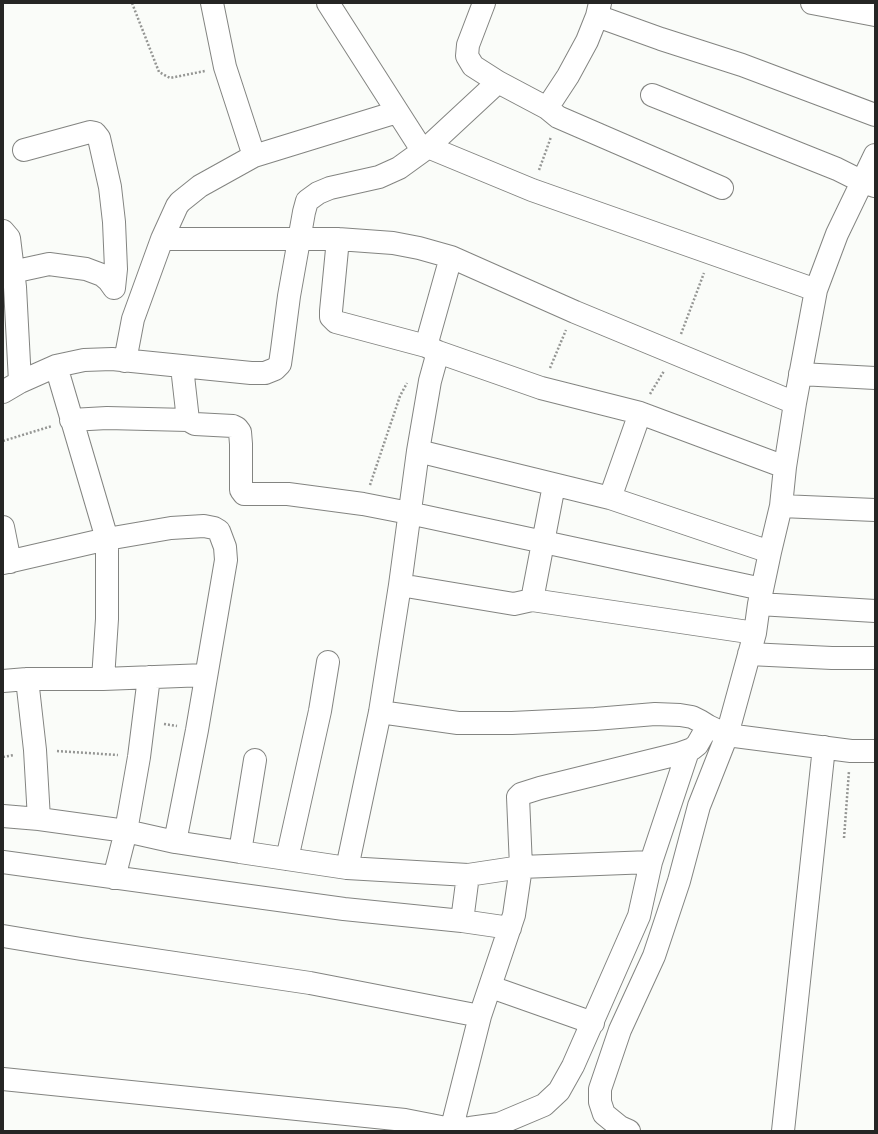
<!DOCTYPE html>
<html>
<head>
<meta charset="utf-8">
<style>
	body { margin:0 }
	#map { position:relative; width:878px; height:1134px; overflow:hidden; background:#fafcf9; font-family:Spectral,serif }
	canvas { display:block }
	.frame { position:absolute; inset:0; border:4px solid #252524; pointer-events:none }
</style>
</head>
<body>
<div id="map">
<canvas width="878" height="1134"></canvas>
<div class="frame"></div>
</div>
<script>
const ctx = document.querySelector('canvas').getContext('2d');
ctx.lineJoin = 'round';
const shape = rows => new Path2D(rows.map(r => 'M' + r).join(''));
function stroke(path, color, width, dash) { ctx.strokeStyle = color; ctx.lineWidth = width; ctx.lineCap = dash ? 'butt' : 'round'; ctx.setLineDash(dash || []); ctx.stroke(path); }
const path = shape([
	[132,3,159,72,170,78,205,71],
	[539,170,551,137],
	[681,334,704,273],
	[550,368,566,330],
	[650,394,664,371],
	[3,441,52,426],
	[370,485,400,396,407,383],
	[164,724,177,726],
	[57,751,118,755],
	[3,757,14,755],
	[844,838,849,771]
]);
const street = shape([
	[212,3,225,67,254,156],
	[328,3,422,150],
	[812,3,875,15],
	[597,16,661,39,742,65,875,115],
	[498,82,547,108,558,117,722,188],
	[652,95,837,169,863,182,875,186],
	[547,108,568,76,587,41,597,16,600,3],
	[428,147,532,190,816,290],
	[3,231,9,238,15,287,20,382],
	[162,239,338,239,393,243,419,248,451,257,575,312,795,403],
	[338,239,331,311,331,317,336,322,426,346,438,352,541,388,640,413,785,467],
	[3,274,49,264,86,269,102,275,109,281,114,288,116,269,114,222,110,187,99,138,95,133,90,132,24,150],
	[426,346,451,257],
	[125,361,133,319,162,239,177,206,180,202,200,186,254,156,397,112],
	[56,366,107,539,107,619,103,679],
	[182,367,188,420],
	[800,374,875,378],
	[3,392,20,382,56,366,84,360,112,359,251,373,265,373,275,369,280,364,282,350,289,296,304,212,307,201,318,193,330,188,379,177,399,168,428,147,498,82,473,66,467,56,468,45,484,3],
	[71,420,107,418,188,420,195,424,233,426,237,428,240,432,241,444,241,490,244,494,288,494,363,504,409,513,762,589],
	[418,451,430,381,438,352],
	[610,498,640,413],
	[781,506,875,510],
	[3,527,10,562],
	[3,563,107,539,171,528,204,526,214,528,219,531,225,547,226,560,197,730,175,842],
	[400,585,514,604,532,600,755,633],
	[532,600,554,485],
	[759,604,875,611],
	[749,654,832,658,875,658],
	[27,679,35,750,39,819],
	[3,681,27,679,103,679,206,675],
	[380,712,458,723,512,723,595,719,655,714,680,715,692,717,700,721,708,726,727,735,851,751,875,751],
	[3,816,39,819,126,831,175,842,240,852,255,760],
	[240,852,347,868,468,875,521,867,651,862],
	[287,859,320,711,328,662],
	[3,862,344,909,462,921,468,875],
	[347,868,380,712,400,585,418,451,610,498,770,552],
	[114,878,126,831,139,757,149,677],
	[462,921,510,928],
	[3,936,81,949,310,983,480,1016],
	[491,987,593,1023],
	[3,1079,405,1120,451,1129,470,1128,499,1124,544,1105,559,1091,573,1066,639,916,651,862,688,751],
	[451,1131,480,1016,514,915,521,867,518,797,521,794,540,788,678,754,692,749,697,745,708,726],
	[629,1131,620,1127,604,1114,600,1102,600,1089,620,1030,654,956,679,881,699,806,727,735,755,633,759,604,770,552,781,506,785,467,795,403,816,290,837,234,875,155],
	[783,1131,824,747]
]);
stroke(street, '#838481', 24);
stroke(path, '#959694', 2.5, [2, 2]);
stroke(street, '#fff', 22);
</script>
</body>
</html>
